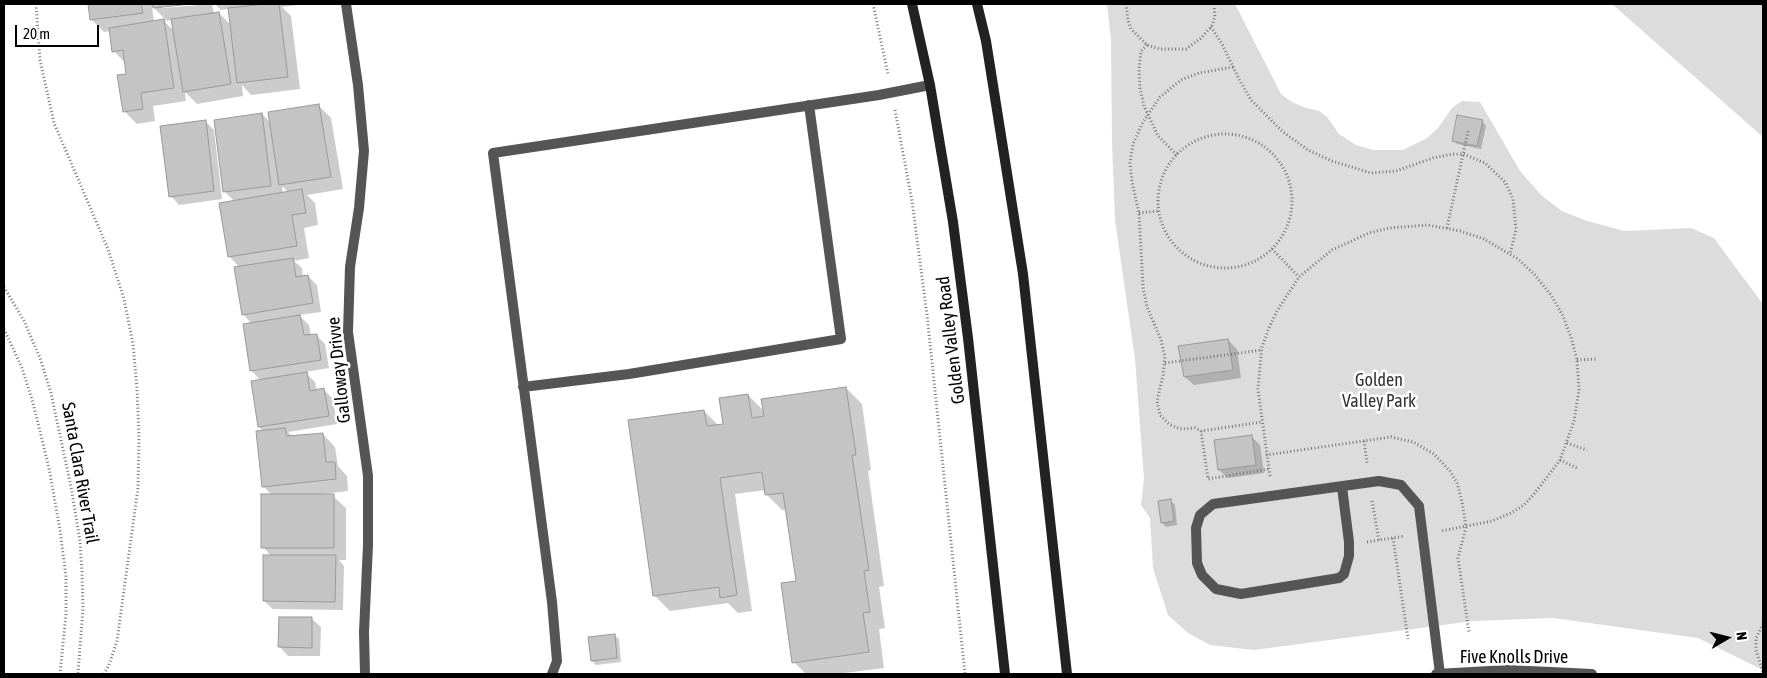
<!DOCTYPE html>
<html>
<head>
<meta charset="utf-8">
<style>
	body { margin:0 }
	#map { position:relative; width:1767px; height:678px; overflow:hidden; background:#fff; font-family:"Asap Condensed",sans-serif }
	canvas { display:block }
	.frame { position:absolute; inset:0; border:5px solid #000; pointer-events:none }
	.north { position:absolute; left:1702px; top:613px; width:50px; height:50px; -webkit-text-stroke:4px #fff; paint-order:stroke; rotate:82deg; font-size:14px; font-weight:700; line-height:20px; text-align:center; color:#000 }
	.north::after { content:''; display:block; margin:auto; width:18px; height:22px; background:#000; clip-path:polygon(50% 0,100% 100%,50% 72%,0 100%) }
	.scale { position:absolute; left:15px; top:25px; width:84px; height:22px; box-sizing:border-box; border:2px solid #000; border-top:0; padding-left:6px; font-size:15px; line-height:18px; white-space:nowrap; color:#000; -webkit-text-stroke:4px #fff; paint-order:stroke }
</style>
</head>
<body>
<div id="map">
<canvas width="1767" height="678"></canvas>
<div class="frame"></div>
<div class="north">N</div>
<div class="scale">20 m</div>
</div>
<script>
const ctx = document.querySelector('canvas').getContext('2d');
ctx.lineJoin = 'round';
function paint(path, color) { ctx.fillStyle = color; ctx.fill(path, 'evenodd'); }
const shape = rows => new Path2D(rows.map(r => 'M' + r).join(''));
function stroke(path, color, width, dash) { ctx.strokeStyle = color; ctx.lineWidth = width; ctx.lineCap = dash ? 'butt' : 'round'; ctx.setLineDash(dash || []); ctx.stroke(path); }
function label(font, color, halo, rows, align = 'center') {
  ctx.font = font + ' "Asap Condensed",sans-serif'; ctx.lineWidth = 5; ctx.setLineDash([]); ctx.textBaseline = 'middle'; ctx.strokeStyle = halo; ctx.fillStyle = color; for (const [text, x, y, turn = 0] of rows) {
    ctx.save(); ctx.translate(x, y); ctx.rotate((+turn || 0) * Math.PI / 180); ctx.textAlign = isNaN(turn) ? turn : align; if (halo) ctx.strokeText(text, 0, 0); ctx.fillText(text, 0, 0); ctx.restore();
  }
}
const green = shape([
	[1107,4,1235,4,1281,94,1292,102,1303,107,1319,111,1327,117,1339,134,1356,145,1373,150,1403,150,1427,138,1438,128,1452,108,1462,101,1480,102,1520,171,1541,195,1562,211,1587,221,1625,231,1691,228,1714,238,1739,272,1763,304,1763,670,1698,638,1553,618,1473,621,1254,650,1210,645,1188,633,1168,615,1153,568,1150,518,1141,505,1144,479,1135,359,1115,220,1112,141,1111,40],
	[1612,4,1763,4,1763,137]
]);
const shadow = shape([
	[89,4,181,4,163,6,163,8,212,4,214,14,219,13,231,25,229,9,221,10,215,4,305,4,282,7,291,16,300,89,251,95,242,85,243,96,197,104,185,92,186,101,153,106,155,121,137,124,124,111,128,75,126,64,114,51,110,31,104,32,91,19],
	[152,6,166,20,154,22],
	[173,20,175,32,164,21],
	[319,106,331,118,343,189,307,195,315,203,318,225,304,228,309,258,294,261,302,268,303,277,308,276,317,285,321,312,299,315,309,325,311,336,316,335,325,344,329,368,305,372,315,382,317,391,324,390,333,399,337,424,288,432,293,437,323,434,335,447,338,466,347,476,348,491,324,494,324,496,333,496,346,508,346,560,339,560,344,566,343,610,273,609,264,601,271,556,263,547,273,496,263,486,264,432,259,427,261,381,251,370,252,324,243,314,240,268,229,256,234,201,224,191,262,114,271,123],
	[282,186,288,192,283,193],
	[205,121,214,130,222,199,179,205,171,196],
	[1482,121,1486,126,1481,149,1457,144,1453,140],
	[1228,340,1237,349,1241,378,1194,385,1185,377],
	[846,388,862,404,871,470,868,471,884,586,879,587,885,628,879,629,884,668,836,674,806,674,794,662,797,582,787,510,782,510,766,494,766,490,735,494,752,611,738,613,728,603,670,611,654,595,704,411,719,426,724,425,748,395,764,411],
	[1251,436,1260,445,1264,473,1228,478,1219,470],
	[1170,500,1175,505,1177,525,1166,527,1162,523],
	[312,619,321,627,320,656,288,656,280,647],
	[614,635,619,639,621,662,596,665,592,661]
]);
const building = shape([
	[88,4,141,4,143,13,90,20,88,4],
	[152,4,191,4,153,8,152,4],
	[265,4,279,4,288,77,237,83,228,8,265,4],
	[219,12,231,84,183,92,171,19,219,12],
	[164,19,174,88,141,93,143,109,123,112,117,75,126,74,123,50,112,52,109,28,164,19],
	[319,104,331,177,279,185,268,112,319,104],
	[262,113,271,186,223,192,214,120,262,113],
	[1457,115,1483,120,1477,146,1452,141,1457,115],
	[206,120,214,191,169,197,160,126,206,120],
	[302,189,306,213,292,215,297,246,228,257,219,203,302,189],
	[293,258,296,277,308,275,313,303,242,315,234,267,293,258],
	[300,315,304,335,317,334,321,360,250,371,243,324,300,315],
	[1228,339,1233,370,1184,377,1178,346,1228,339],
	[307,372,310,391,324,388,329,416,258,427,251,381,307,372],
	[846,387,856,455,852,455,869,570,864,571,870,612,863,613,869,652,792,663,781,583,796,581,783,493,765,495,762,472,720,478,737,595,720,598,719,587,653,596,628,420,704,410,707,426,723,424,719,398,748,394,752,418,764,416,761,399,846,387],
	[285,428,287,436,323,433,326,462,335,462,336,479,262,487,256,431,285,428],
	[1252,435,1256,465,1218,470,1214,440,1252,435],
	[261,494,334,494,334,548,261,548,261,494],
	[1171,499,1174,521,1161,523,1158,501,1171,499],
	[263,555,336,555,335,602,263,601,263,555],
	[279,617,312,617,312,648,278,647,279,617],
	[615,634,617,658,591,661,588,637,615,634]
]);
const path = shape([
	[36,4,40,60,54,123,108,249,124,299,133,344,137,389,139,439,138,488,117,641,109,665,104,674],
	[873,4,888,74],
	[1126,4,1128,20,1131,29,1147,45,1160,49,1186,49,1200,39,1211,27,1215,17,1214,6],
	[1211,27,1222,44,1240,81,1251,100,1283,132,1308,150,1332,161,1371,173,1396,171,1433,158,1453,154,1463,154,1485,163,1505,182,1513,199,1516,230,1510,254],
	[1147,45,1141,51,1139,70,1140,88,1144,106,1158,136,1177,155],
	[1233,67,1199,73,1181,80,1160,97,1143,122,1133,144,1130,163,1132,182,1139,213,1143,287,1147,307,1161,340,1165,357,1163,375,1157,401,1160,415,1169,424,1180,429,1195,428,1201,431,1262,422],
	[895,110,912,201,927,315,965,674],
	'1158 201a67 67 0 1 1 134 0a67 67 0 1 1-134 0Z',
	[1139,213,1158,211],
	[1447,228,1468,131],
	[1272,249,1299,277],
	[4,287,24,321,40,358,51,393,71,487,80,541,82,573,83,608,78,674],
	[4,329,22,368,33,403,49,468,60,530,66,577,66,614,60,674],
	[1577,360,1598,359],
	[1165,363,1262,350],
	[1201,431,1208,479,1269,469],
	[1364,441,1367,463],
	[1567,443,1587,450],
	[1266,455,1391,437,1413,442,1434,454,1450,471,1457,483,1462,502,1466,527,1458,558,1469,632],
	[1560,460,1579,469],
	[1270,476,1258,389,1260,367,1262,347,1269,328,1277,311,1299,277,1332,250,1369,233,1389,228,1427,225,1460,231,1484,239,1518,259,1534,274,1551,295,1562,314,1571,337,1577,360,1579,390,1574,421,1560,460,1535,493,1524,505,1511,513,1492,521,1441,531],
	[1372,501,1379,540],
	[1393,538,1408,639],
	[1367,542,1405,536],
	[1763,624,1756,638,1756,650,1763,672]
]);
const lane = shape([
	[523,387,629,374,841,339,809,105],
	[1342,487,1349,542,1349,556,1344,574,1339,578,1241,594,1216,589,1202,575,1197,563,1196,528,1200,515,1213,504,1379,481,1401,485,1419,506,1440,674],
	[552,674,557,661,552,602,493,153,879,95,930,85]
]);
const street = shape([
	[346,4,358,85,364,151,359,208,350,267,348,332,368,476,368,545,364,632,365,674],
	[1436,674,1508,670,1592,674]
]);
const secondary = shape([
	[912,4,930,85,953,222,968,338,1005,674],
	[977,4,986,41,1023,274,1067,674]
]);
const streetNames = [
	["Golden Valley Road",951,340,-97],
	["Galloway Drivve",339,370,-96],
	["Santa Clara River Trail",80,473,80],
	["Five Knolls Drive",1514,657]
];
const parkNames = [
	["Golden",1379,380],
	["Valley Park",1379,401]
];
paint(green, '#dcdcdc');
paint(shadow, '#0003');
paint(building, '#c4c4c4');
stroke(building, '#999', 1);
stroke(path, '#777', 3, [1, 2.5]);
stroke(lane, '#555', 10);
stroke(street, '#555', 10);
stroke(secondary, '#222', 10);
label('18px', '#000', '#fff', streetNames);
label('18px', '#333', '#fff', parkNames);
</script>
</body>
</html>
